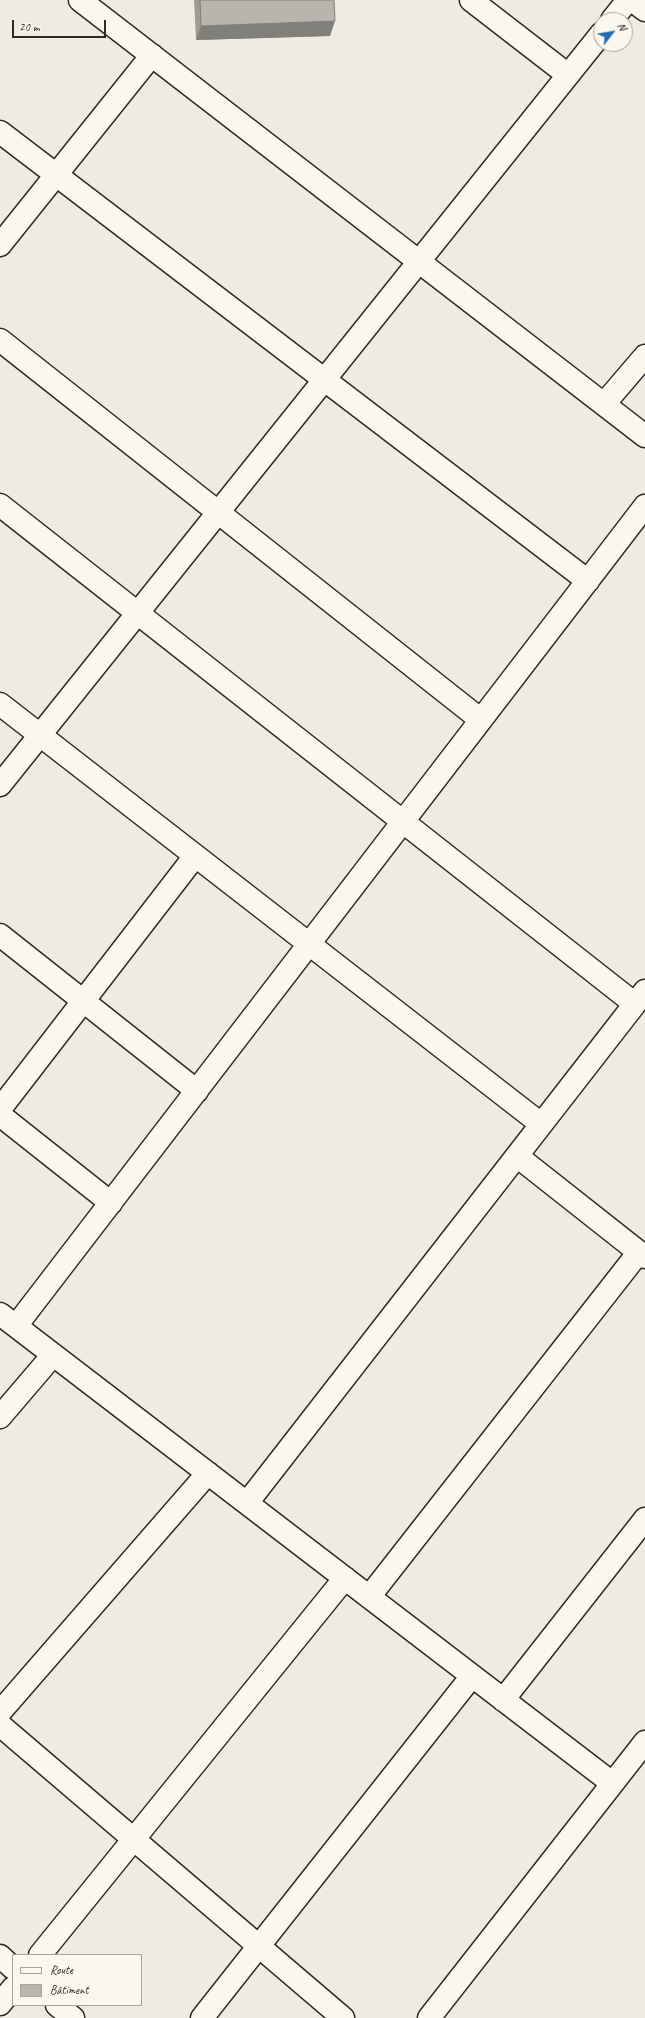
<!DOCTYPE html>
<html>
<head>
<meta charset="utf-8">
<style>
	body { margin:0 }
	#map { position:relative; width:645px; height:2018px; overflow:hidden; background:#eeebe0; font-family:Caveat,sans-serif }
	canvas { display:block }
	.legend { position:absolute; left:12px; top:1954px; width:130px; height:52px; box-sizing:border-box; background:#fbf7ec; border:1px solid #a8a59f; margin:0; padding:5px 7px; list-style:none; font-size:12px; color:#2b2b2b }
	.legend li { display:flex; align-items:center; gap:8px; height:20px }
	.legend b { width:20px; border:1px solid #a8a59f }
	.north { position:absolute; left:593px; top:12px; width:40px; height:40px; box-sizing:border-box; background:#fbf7ec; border:1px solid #a8a59f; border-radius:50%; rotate:59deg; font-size:11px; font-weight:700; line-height:16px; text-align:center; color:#2b2b2b }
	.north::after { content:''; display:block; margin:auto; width:14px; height:18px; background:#1f6fb2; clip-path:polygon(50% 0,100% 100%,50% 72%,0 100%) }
	.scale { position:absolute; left:12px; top:20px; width:94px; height:18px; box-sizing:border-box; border:2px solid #2b2b2b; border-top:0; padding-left:5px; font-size:12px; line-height:14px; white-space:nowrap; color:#2b2b2b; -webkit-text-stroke:3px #fbf7ec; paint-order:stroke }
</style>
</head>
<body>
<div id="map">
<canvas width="645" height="2018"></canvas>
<ul class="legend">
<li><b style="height:5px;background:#fbf7ec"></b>Route</li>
<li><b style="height:11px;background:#b8b5ae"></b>Bâtiment</li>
</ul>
<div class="north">N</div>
<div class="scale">20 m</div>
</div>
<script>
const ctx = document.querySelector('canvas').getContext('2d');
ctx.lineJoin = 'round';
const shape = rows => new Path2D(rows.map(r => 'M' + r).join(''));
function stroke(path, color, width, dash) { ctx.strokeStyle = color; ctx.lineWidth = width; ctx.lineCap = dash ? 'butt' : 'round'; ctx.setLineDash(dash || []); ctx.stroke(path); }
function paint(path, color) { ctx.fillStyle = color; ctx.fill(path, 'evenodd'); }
const street = shape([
	[80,0,645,436],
	[471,0,568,75],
	[632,0,645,10],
	[612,20,628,0],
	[0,132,588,581],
	[0,245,152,55],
	[0,340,481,720],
	[604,404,645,356],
	[0,505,635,1004],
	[0,704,541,1124],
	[0,785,601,34],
	[0,935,197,1091],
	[0,1109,195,856],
	[0,1115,111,1203],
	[517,1156,645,1257],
	[0,1314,612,1783],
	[16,1326,645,506],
	[0,1417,53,1355],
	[247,1503,645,991],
	[369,1597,639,1252],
	[503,1700,645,1519],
	[0,1712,208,1473],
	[0,1725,343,2018],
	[40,1955,345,1578],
	[0,1956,13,1968],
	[0,2004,13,1988],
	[57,2005,73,2018],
	[202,2018,472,1676],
	[429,2018,645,1742]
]);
const wall = shape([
	[194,0,334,0,330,36,196,40]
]);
const shadedWall = shape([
	[335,21,330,36,196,40,201,26]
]);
const building = shape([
	[200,0,334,0,335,21,201,26,200,0]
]);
stroke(street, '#2b2b2b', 25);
stroke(street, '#fbf7ec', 22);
paint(wall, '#9e9c96');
paint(shadedWall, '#817f7a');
paint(building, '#b8b5ae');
stroke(building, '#817f7a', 1);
</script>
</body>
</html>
